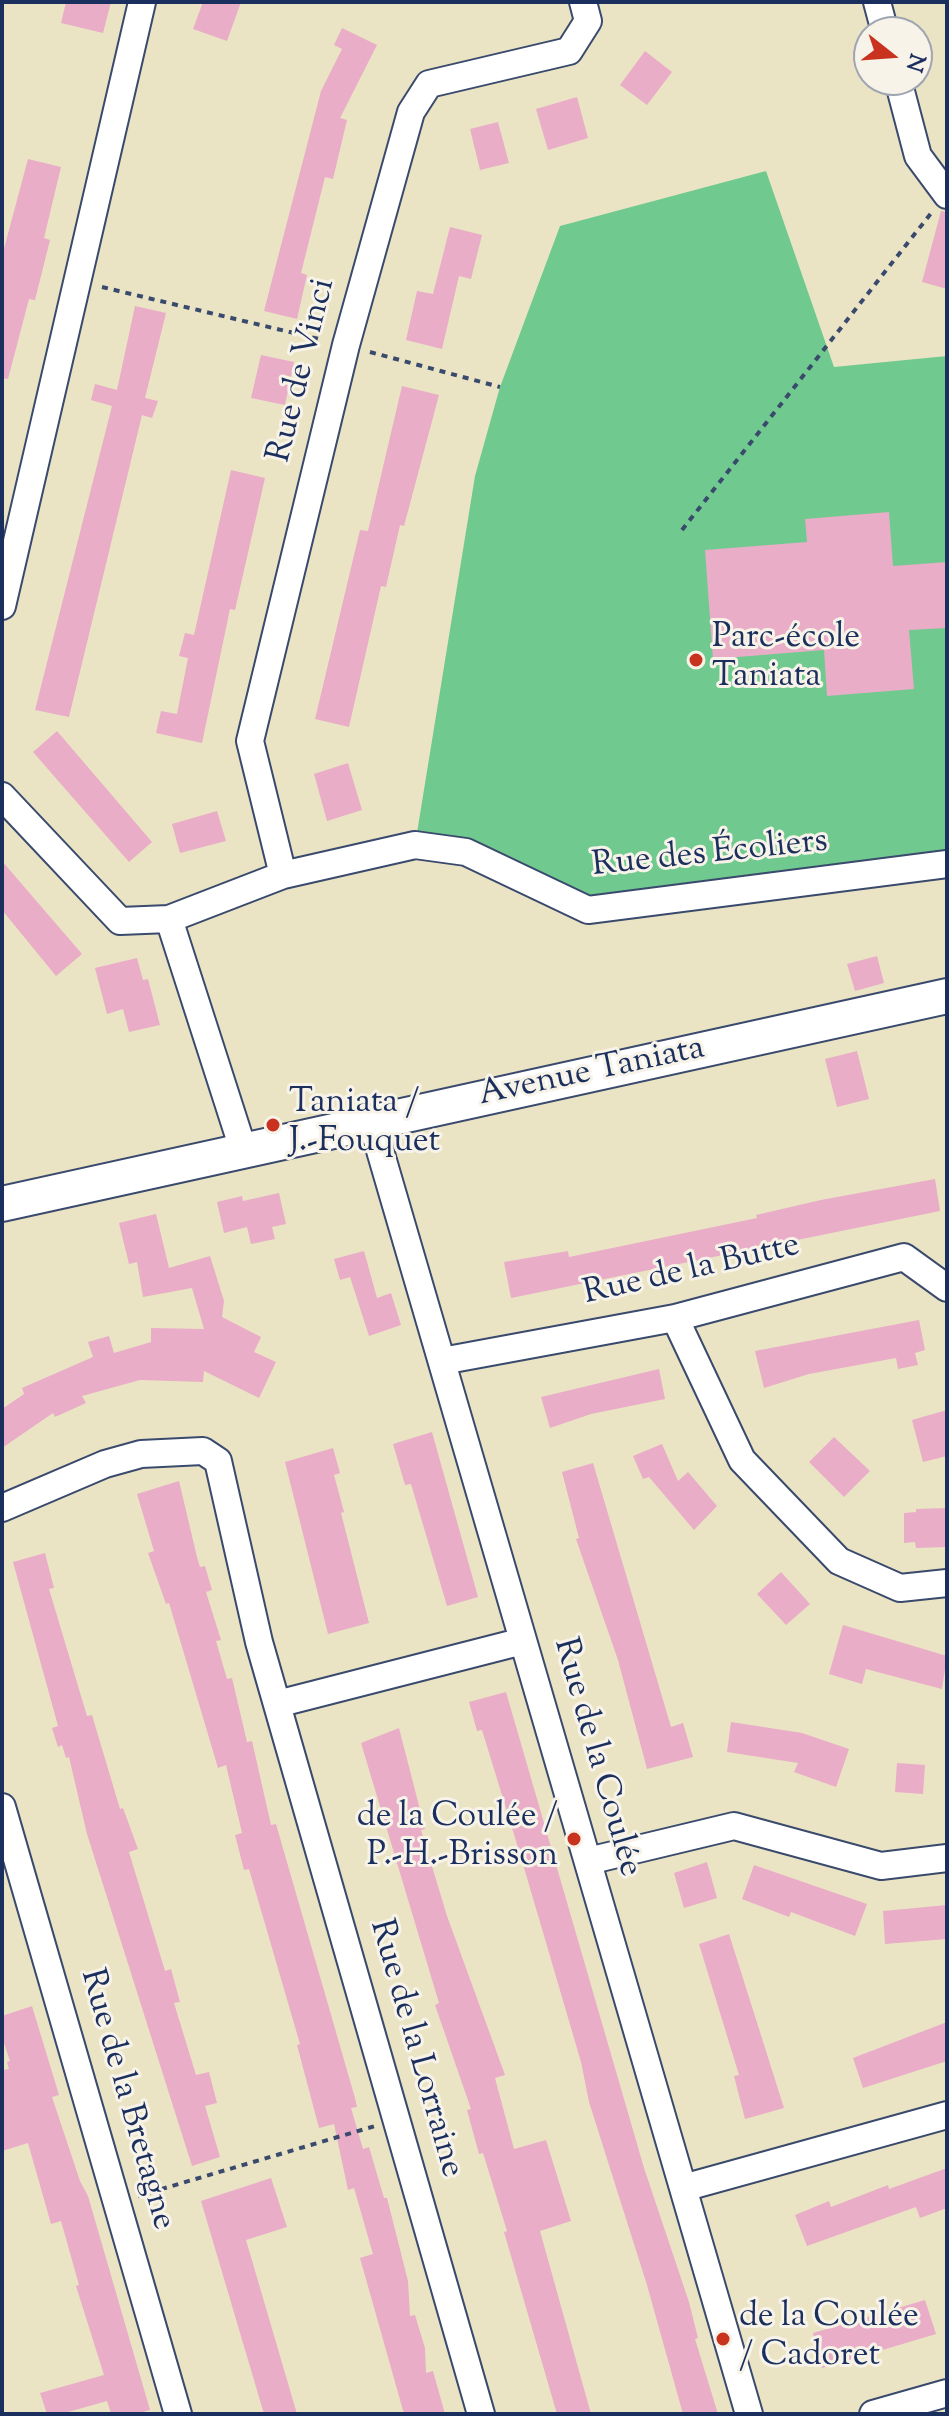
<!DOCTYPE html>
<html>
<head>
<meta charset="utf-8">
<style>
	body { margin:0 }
	#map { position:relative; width:949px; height:2416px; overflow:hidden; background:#eae4c5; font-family:"Sorts Mill Goudy",serif }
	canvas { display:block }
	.frame { position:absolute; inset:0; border:4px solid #1b2f5e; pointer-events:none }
	.north { position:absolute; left:853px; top:16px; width:80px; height:80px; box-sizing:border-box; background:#f7f3e8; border:2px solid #9fa5b1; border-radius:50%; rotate:107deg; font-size:22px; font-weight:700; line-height:32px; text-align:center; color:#1b2f5e }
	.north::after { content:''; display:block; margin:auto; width:28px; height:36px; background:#c8321e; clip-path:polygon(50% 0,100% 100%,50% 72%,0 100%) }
</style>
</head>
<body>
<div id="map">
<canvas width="949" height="2416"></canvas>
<div class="frame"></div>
<div class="north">N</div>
</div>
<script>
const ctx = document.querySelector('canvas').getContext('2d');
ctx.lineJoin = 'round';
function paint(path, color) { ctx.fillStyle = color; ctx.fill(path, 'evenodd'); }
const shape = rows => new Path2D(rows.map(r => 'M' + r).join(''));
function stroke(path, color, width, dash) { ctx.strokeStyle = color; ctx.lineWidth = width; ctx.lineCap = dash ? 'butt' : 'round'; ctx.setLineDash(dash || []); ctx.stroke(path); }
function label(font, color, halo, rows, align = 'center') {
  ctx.font = font + ' "Sorts Mill Goudy",serif'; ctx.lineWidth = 6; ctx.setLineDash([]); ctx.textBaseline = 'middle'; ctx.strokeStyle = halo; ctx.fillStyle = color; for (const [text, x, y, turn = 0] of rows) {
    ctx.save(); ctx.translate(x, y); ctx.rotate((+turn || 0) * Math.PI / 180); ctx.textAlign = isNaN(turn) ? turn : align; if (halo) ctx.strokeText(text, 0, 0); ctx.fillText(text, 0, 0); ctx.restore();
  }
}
const green = shape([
	[766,171,834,367,947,356,947,864,588,910,415,845,475,476,500,387,560,226]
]);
const building = shape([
	[66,2,111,2,103,33,61,23],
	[203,2,241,2,227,41,193,29],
	[342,28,377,45,340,118,347,120,333,179,325,177,301,273,307,275,297,319,264,311,321,91,342,49,334,45],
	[645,51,672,72,647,105,620,85],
	[577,97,588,138,548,150,536,109],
	[498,122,509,163,480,170,470,129],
	[28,159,61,167,44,238,50,240,35,300,29,299,8,379,2,378,2,256],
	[941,211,947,212,947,289,922,282],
	[450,227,482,235,471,279,459,276,442,349,406,340,417,291,433,294],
	[135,306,166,313,145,398,158,401,152,418,142,415,69,717,35,710,112,406,91,400,95,384,117,390],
	[261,355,294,362,285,405,251,398],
	[402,386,439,395,404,526,400,525,386,587,381,586,349,727,315,719,360,530,368,531],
	[231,470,265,478,235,610,230,609,202,743,156,733,161,711,177,714,188,658,179,656,185,633,194,635],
	[889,512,893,566,947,562,947,628,909,630,914,689,827,696,824,650,713,659,705,550,807,542,805,519],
	[57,731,152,842,129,862,33,752],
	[348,763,362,810,327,821,314,774],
	[217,811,226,841,180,853,172,824],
	[2,861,82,954,56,976,2,910],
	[877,956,884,983,855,991,847,964],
	[137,958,143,980,148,979,160,1025,129,1032,123,1009,107,1014,95,968],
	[857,1051,869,1099,837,1107,825,1059],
	[935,1179,940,1211,511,1298,504,1262,568,1251,569,1257,757,1218,756,1215,821,1200],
	[279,1193,286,1224,272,1227,275,1239,251,1244,247,1227,224,1233,217,1202,242,1196,243,1201],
	[156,1214,169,1268,210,1256,224,1301,222,1317,261,1337,254,1352,276,1362,259,1398,204,1371,203,1382,140,1380,82,1396,86,1403,55,1417,53,1413,2,1448,2,1409,24,1394,22,1388,93,1357,88,1342,109,1336,114,1353,151,1342,151,1328,204,1329,192,1288,143,1297,137,1262,129,1264,119,1223],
	[364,1251,377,1298,391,1293,401,1325,369,1336,350,1277,340,1280,334,1259],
	[919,1320,925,1350,915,1353,918,1365,898,1369,896,1358,809,1374,764,1388,755,1351],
	[659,1369,665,1399,591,1414,550,1428,541,1397],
	[947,1410,947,1456,923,1462,912,1420],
	[432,1432,478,1597,447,1606,411,1484,405,1485,393,1444],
	[834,1437,870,1471,844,1497,809,1462],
	[662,1444,678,1481,688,1472,717,1506,694,1530,649,1477,643,1479,633,1456],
	[333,1448,340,1473,334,1475,344,1512,341,1513,369,1623,328,1634,285,1462],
	[593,1463,671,1727,683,1723,693,1757,647,1769,618,1660,576,1539,579,1538,562,1472],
	[179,1481,197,1557,200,1567,205,1566,212,1590,206,1592,221,1640,216,1641,227,1679,232,1678,247,1742,252,1741,271,1825,276,1824,355,2098,357,2107,351,2108,363,2149,369,2147,384,2198,387,2198,408,2281,410,2316,415,2315,425,2348,426,2373,433,2371,445,2414,404,2414,360,2258,373,2254,354,2188,348,2190,334,2124,319,2128,297,2045,300,2044,249,1869,244,1870,235,1835,242,1833,226,1765,218,1768,169,1603,166,1604,148,1553,154,1551,137,1494],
	[947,1508,947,1547,916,1548,915,1542,904,1543,904,1513,916,1512,916,1509],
	[45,1553,54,1588,49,1589,87,1716,92,1715,120,1809,123,1808,138,1849,129,1852,165,1971,171,1969,180,2002,174,2003,196,2075,209,2072,217,2103,205,2106,220,2157,192,2166,87,1834,69,1757,66,1758,62,1745,58,1747,52,1728,58,1726,13,1562],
	[781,1572,810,1604,786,1625,757,1594],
	[843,1625,947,1656,942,1689,866,1669,862,1684,829,1674],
	[506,1692,644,2168,689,2302,698,2338,695,2339,718,2414,683,2414,647,2285,589,2102,581,2062,520,1854,482,1730,477,1731,469,1702],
	[731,1722,802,1733,849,1749,836,1787,794,1772,798,1763,727,1752],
	[399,1728,425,1829,421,1830,447,1916,505,2075,495,2078,514,2149,546,2140,571,2221,540,2231,591,2414,557,2414,504,2232,507,2231,483,2153,479,2154,467,2110,471,2109,435,2005,439,2003,361,1743],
	[897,1763,925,1765,923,1794,895,1792],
	[707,1862,717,1898,684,1908,674,1873],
	[754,1865,867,1904,855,1936,791,1912,789,1917,742,1899],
	[947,1905,947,1939,885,1944,883,1911],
	[729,1934,784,2108,745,2119,734,2076,739,2075,699,1944],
	[32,2006,59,2095,52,2097,80,2181,88,2196,150,2410,136,2414,111,2414,107,2401,61,2414,47,2414,40,2393,104,2375,76,2286,79,2285,61,2221,51,2224,28,2143,2,2151,2,2070,9,2069,7,2062,10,2061,2,2037,2,2016],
	[947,2022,947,2061,863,2088,853,2058],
	[947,2168,947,2208,920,2218,916,2207,807,2246,795,2215,829,2201,831,2207,888,2185,889,2189],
	[271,2178,287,2227,246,2240,297,2414,264,2414,201,2201],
	[925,2300,936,2334,822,2368,813,2333]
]);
const path = shape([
	[102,287,323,340],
	[370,352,500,387],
	[682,530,932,212],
	[138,2196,375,2126]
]);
const minor = shape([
	[877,2,885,32],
	[898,80,918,156,947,195],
	[2,606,142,2],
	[2,796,120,921,169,919,244,1152],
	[283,875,250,741,346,345,411,112,429,84,569,51,588,21,583,2],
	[169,919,283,875,415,845,466,852,588,910,947,864],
	[372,1123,749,2414],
	[675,1318,742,1460,839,1561,900,1588,947,1583],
	[442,1361,675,1318,904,1257,947,1288],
	[2,1508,105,1464,141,1454,203,1451,218,1461,259,1642,481,2414],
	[277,1704,523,1641],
	[2,1807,178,2414],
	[588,1861,734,1826,881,1866,947,1858],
	[683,2188,947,2115],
	[873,2414,947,2393]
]);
const major = shape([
	[2,1204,947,996]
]);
const markers = [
	[696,660,8,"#c8321e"],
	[273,1125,8,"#c8321e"],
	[574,1839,8,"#c8321e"],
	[723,2339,8,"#c8321e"]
];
const streetNames = [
	["Rue de Vinci",304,371,-76],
	["Rue des Écoliers",710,856,-6],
	["Avenue Taniata",592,1074,-12],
	["Rue de la Butte",692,1272,-13],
	["Rue de la Coulée",595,1758,74],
	["Rue de la Lorraine",414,2049,74],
	["Rue de la Bretagne",125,2100,74]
];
const poiNames = [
	["Parc-école",712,640],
	["Taniata",712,679],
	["Taniata /",289,1105],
	["J.-Fouquet",289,1144],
	["de la Coulée /",558,1819,"right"],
	["P.-H.-Brisson",558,1858,"right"],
	["de la Coulée",739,2319],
	["/ Cadoret",739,2358]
];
paint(green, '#70c98f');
paint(building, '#e9adc7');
stroke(minor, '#3a4a6d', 30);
stroke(major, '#3a4a6d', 38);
stroke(path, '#3a4a6d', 4, [6, 6]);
stroke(minor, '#fff', 26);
stroke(major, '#fff', 34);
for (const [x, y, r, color] of markers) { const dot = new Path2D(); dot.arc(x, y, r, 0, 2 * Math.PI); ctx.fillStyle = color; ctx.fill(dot); stroke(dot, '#f7f3e8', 3); }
label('34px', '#1b2f5e', '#f7f3e8', streetNames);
label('34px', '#1b2f5e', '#f7f3e8', poiNames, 'left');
</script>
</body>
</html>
